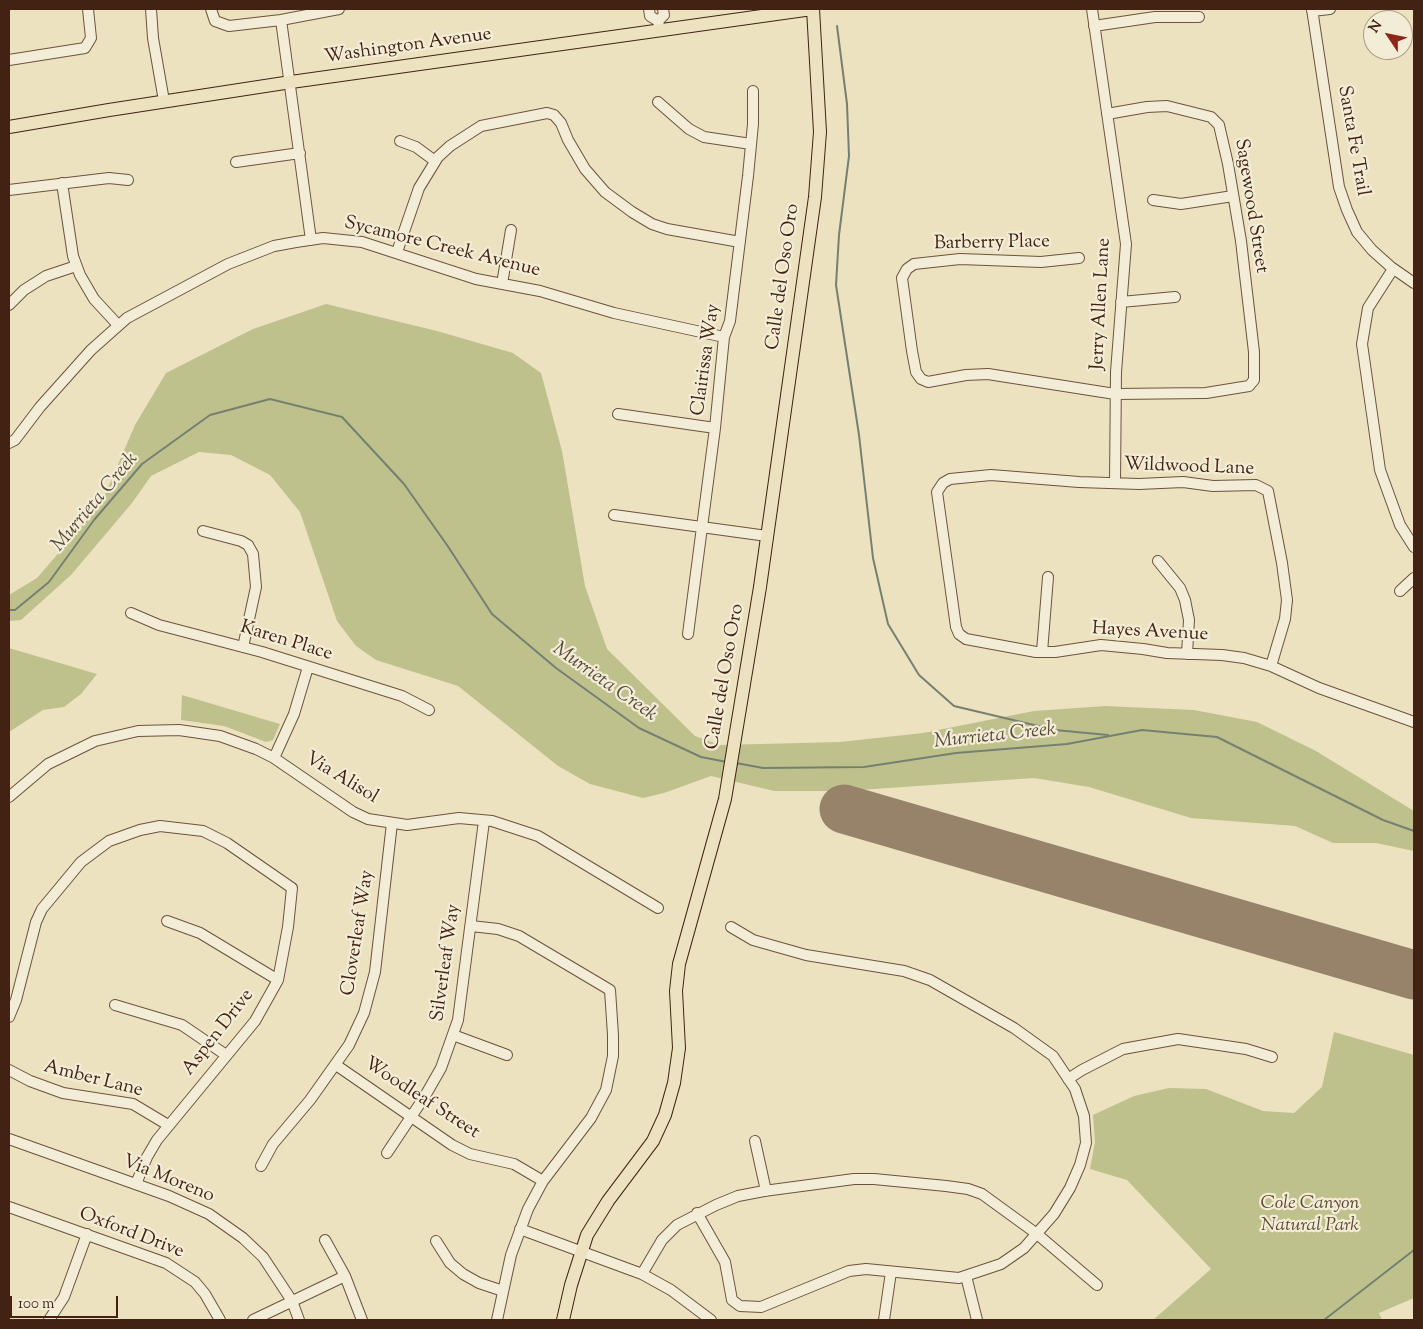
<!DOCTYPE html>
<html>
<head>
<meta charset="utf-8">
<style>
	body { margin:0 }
	#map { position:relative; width:1423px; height:1329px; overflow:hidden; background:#ece2c0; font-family:"Sorts Mill Goudy",serif }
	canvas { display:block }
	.frame { position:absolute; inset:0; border:10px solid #422313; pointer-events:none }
	.north { position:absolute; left:1363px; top:10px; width:50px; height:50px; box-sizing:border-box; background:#f3ecd6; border:1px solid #ac9c88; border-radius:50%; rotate:304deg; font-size:14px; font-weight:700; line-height:20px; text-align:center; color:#422313 }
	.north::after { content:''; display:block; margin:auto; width:18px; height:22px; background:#8f2418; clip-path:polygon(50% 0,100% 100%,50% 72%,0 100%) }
	.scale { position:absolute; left:10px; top:1296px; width:108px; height:22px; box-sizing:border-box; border:2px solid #422313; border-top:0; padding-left:6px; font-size:15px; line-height:18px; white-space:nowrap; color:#422313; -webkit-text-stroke:4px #f3ecd6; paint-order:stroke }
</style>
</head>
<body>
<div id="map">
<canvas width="1423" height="1329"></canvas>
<div class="frame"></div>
<div class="north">N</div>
<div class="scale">100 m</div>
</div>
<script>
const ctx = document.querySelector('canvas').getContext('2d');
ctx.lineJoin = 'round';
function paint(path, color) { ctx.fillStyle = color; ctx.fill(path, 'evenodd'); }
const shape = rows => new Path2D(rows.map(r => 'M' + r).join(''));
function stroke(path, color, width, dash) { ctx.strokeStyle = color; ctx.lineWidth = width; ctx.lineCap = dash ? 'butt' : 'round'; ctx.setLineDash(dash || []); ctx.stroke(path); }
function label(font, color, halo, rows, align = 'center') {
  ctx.font = font + ' "Sorts Mill Goudy",serif'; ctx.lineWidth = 4.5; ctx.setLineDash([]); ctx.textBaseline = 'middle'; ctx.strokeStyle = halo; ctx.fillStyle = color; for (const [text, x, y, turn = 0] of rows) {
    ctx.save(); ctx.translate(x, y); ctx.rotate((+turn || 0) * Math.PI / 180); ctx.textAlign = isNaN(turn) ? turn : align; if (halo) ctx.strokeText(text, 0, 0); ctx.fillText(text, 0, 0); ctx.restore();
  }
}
const green = shape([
	[326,304,437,331,513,353,541,373,562,451,585,586,607,649,695,736,720,745,840,742,923,733,1034,711,1105,706,1194,710,1257,722,1316,751,1414,811,1414,851,1376,843,1333,843,1295,826,1191,818,1089,787,1034,778,845,791,774,791,711,776,664,793,643,798,590,784,558,766,458,686,376,660,356,646,337,621,300,512,270,475,231,455,199,452,151,476,132,503,71,575,21,620,9,621,9,595,37,578,101,504,135,425,166,373,253,329],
	[9,648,97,674,81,694,64,707,43,710,9,732],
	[182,695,280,724,273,740,266,742,224,726,181,720],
	[1334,1032,1414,1055,1414,1298,1379,1313,1382,1320,1153,1320,1211,1269,1127,1180,1090,1169,1095,1142,1093,1115,1134,1096,1169,1088,1206,1089,1263,1111,1294,1113,1322,1087]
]);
const stream = shape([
	[837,26,847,104,849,156,839,235,836,285,859,435,873,558,888,624,919,675,954,706,1055,730,1108,735],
	[9,610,15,610,49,582,94,520,142,464,210,415,270,399,342,417,404,484,447,545,492,614,556,668,639,728,701,757,727,762],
	[736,763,763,768,864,767,956,753,1067,744,1142,730,1217,737,1383,820,1414,831],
	[1324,1320,1414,1250]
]);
const runway = shape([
	[844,809,1414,975]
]);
const minor = shape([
	[151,9,153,38,164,101],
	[211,9,215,21,229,26,281,20,339,9],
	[649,9,650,16,658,21,660,31],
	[1092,9,1126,244,1116,372,1115,483],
	[1312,9,1339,187,1347,210,1357,232,1372,250,1391,267,1414,283],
	[1312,11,1330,9],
	[281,20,311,240],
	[658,21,664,15,663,9],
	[1094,26,1155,17,1199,17],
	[9,60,85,48,91,38,88,9],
	[658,102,689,129,704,137,751,144],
	[400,141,416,147,435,161],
	[236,162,300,153],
	[62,183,73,256,80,275,94,299,118,325],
	[9,190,109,178,128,180],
	[1153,200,1181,204,1233,196],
	[397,252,419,188,438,157,450,146,481,126,547,113,554,115,561,123,568,140,585,169,605,192,632,212,652,224,667,229,740,242],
	[1079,258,1041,262,960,259,914,264,907,269,902,278,912,351,916,372,921,379,928,382,966,375,988,374,1115,394,1206,393,1249,386,1254,380,1254,352,1241,241,1228,164,1219,125,1211,117,1167,106,1147,107,1107,114],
	[1393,269,1368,308,1362,344,1380,470,1400,525,1414,547],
	[502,284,511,230],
	[1121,302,1175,297],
	[9,305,24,290,46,276,76,266],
	[618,414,715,428],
	[9,443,15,440,40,407,91,350,127,318,228,264,274,246,296,242,323,238,362,242,476,279,540,291,614,313,724,337],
	[614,515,767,536],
	[203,531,241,541,248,545,253,554,256,587,243,647],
	[1158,561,1180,588,1185,600,1189,620,1187,654],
	[1400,591,1414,578],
	[131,613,159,625,262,652,402,696,429,710],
	[688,634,715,428,724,337,730,321,748,176,753,124,753,91],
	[1042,652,1048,577],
	[1271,666,1285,619,1287,600,1282,563,1268,491,1256,485,1213,486,1183,482,1139,484,1079,482,991,475,950,479,943,483,937,492,956,627,959,634,966,639,1036,652,1055,652,1101,645,1143,649,1167,653,1222,655,1244,658,1271,666,1319,688,1414,722],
	[274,758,294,714,308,667],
	[9,797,48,764,95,741,138,731,179,730,220,736,256,749,274,758,353,812,368,819,407,825,459,818,492,821,538,836,658,908],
	[167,921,200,933,278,980],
	[471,926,498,929,519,936,610,990,613,1035,613,1056,606,1090,591,1118,543,1181,528,1209,511,1255,497,1320],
	[115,1005,182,1025,226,1055],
	[9,1017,16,1000,36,922,42,909,81,862,109,841,140,830,160,826,203,831,227,843,292,888,288,927,278,980,255,1021,157,1140,147,1157,136,1184],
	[453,1035,507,1055],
	[336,1065,452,1145,470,1154,514,1164,543,1181],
	[9,1070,30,1081,63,1093,133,1104,168,1125],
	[1068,1079,1082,1070,1123,1049,1178,1039,1246,1049,1272,1057],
	[9,1139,169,1196,209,1214,243,1238,263,1257,292,1301,299,1320],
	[755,1141,766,1191],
	[387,1153,425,1096,441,1068,458,1020,484,821],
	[261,1166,273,1144,310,1100,349,1045,364,1013,375,972,392,823],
	[9,1207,166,1263,195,1282,205,1294,220,1320],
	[697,1213,725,1262,732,1300,740,1306,761,1307,849,1271,866,1269,959,1278,1001,1264,1024,1248,1054,1214,1070,1188,1080,1165,1086,1143,1084,1116,1075,1089,1053,1056,1014,1028,930,980,904,971,806,955,753,940,731,927],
	[520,1229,642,1274,671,1290,711,1320],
	[325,1240,345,1276,362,1320],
	[436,1241,450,1263,463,1274,479,1283,503,1291],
	[642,1274,662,1240,677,1225,716,1205,738,1196,764,1191,854,1179,874,1179,946,1186,968,1189,982,1194,1037,1234,1097,1285],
	[966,1276,977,1320],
	[49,1320,64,1297,87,1234],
	[253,1320,345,1276],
	[884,1320,891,1272]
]);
const major = shape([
	[9,127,109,110,291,82,812,9],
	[563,1320,571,1285,587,1235,608,1201,653,1141,665,1115,674,1083,679,1048,676,991,679,964,725,799,760,587,815,197,820,132,813,9]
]);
const streetNames = [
	["Washington Avenue",408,47,-8],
	["Santa Fe Trail",1352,141,80],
	["Sagewood Street",1250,206,81],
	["Barberry Place",992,244,-1],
	["Sycamore Creek Avenue",442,248,14],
	["Calle del Oso Oro",784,277,-82],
	["Jerry Allen Lane",1102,304,-87],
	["Clairissa Way",707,360,-82],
	["Wildwood Lane",1189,468,2],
	["Hayes Avenue",1150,633,3],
	["Karen Place",286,642,17],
	["Calle del Oso Oro",726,677,-80],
	["Via Alisol",341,779,31],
	["Cloverleaf Way",359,933,-81],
	["Silverleaf Way",447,963,-82],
	["Aspen Drive",219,1033,-52],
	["Amber Lane",93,1080,14],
	["Woodleaf Street",421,1099,33],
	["Via Moreno",168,1180,22],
	["Oxford Drive",131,1234,21]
];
const parkNames = [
	["Cole Canyon",1310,1205],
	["Natural Park",1310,1227]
];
const waterNames = [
	["Murrieta Creek",96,503,-50],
	["Murrieta Creek",604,683,35],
	["Murrieta Creek",995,737,-6]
];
paint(green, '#bfc18d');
stroke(stream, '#768071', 2);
stroke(runway, '#97826a', 49);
stroke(minor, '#6c533e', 12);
stroke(major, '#422313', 14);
stroke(minor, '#f3ecd6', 10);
stroke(major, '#ece2c0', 12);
label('19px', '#422313', '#f3ecd6', streetNames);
label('italic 19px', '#614a32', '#f3ecd6', parkNames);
label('italic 20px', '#584a3a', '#f3ecd6', waterNames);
</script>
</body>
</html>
